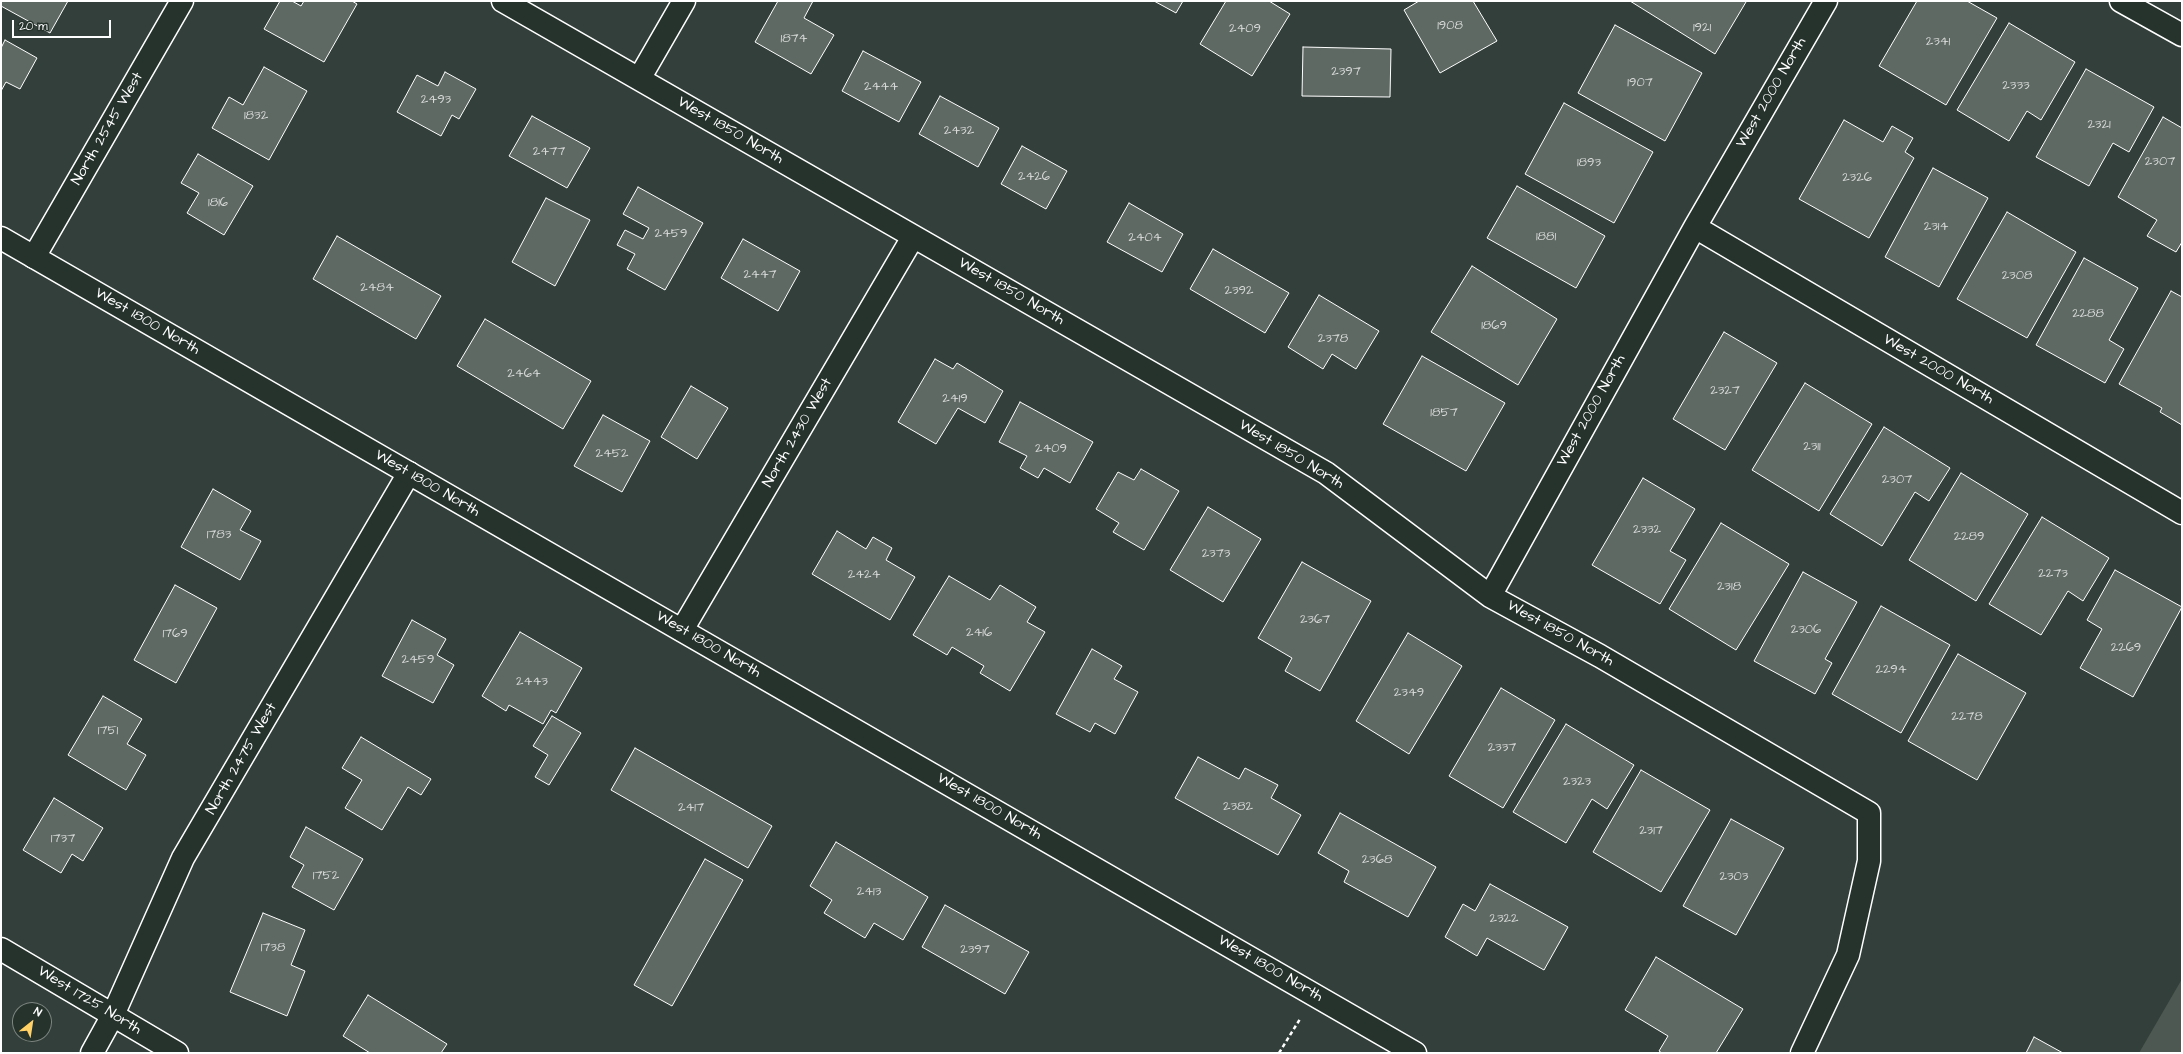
<!DOCTYPE html>
<html>
<head>
<meta charset="utf-8">
<style>
	body { margin:0 }
	#map { position:relative; width:2183px; height:1054px; overflow:hidden; background:#333f3a; font-family:"Architects Daughter",sans-serif }
	canvas { display:block }
	.frame { position:absolute; inset:0; border:2px solid #fff; pointer-events:none }
	.north { position:absolute; left:12px; top:1002px; width:40px; height:40px; box-sizing:border-box; background:#26332d; border:1px solid #7d8581; border-radius:50%; rotate:30deg; font-size:11px; font-weight:700; line-height:16px; text-align:center; color:#fff }
	.north::after { content:''; display:block; margin:auto; width:14px; height:18px; background:#ffd166; clip-path:polygon(50% 0,100% 100%,50% 72%,0 100%) }
	.scale { position:absolute; left:12px; top:20px; width:99px; height:18px; box-sizing:border-box; border:2px solid #fff; border-top:0; padding-left:5px; font-size:12px; line-height:14px; white-space:nowrap; color:#fff; -webkit-text-stroke:3px #26332d; paint-order:stroke }
</style>
</head>
<body>
<div id="map">
<canvas width="2183" height="1054"></canvas>
<div class="frame"></div>
<div class="north">N</div>
<div class="scale">20 m</div>
</div>
<script>
const ctx = document.querySelector('canvas').getContext('2d');
ctx.lineJoin = 'round';
function paint(path, color) { ctx.fillStyle = color; ctx.fill(path, 'evenodd'); }
const shape = rows => new Path2D(rows.map(r => 'M' + r).join(''));
function stroke(path, color, width, dash) { ctx.strokeStyle = color; ctx.lineWidth = width; ctx.lineCap = dash ? 'butt' : 'round'; ctx.setLineDash(dash || []); ctx.stroke(path); }
function label(font, color, halo, rows, align = 'center') {
  ctx.font = font + ' "Architects Daughter",sans-serif'; ctx.lineWidth = 3; ctx.setLineDash([]); ctx.textBaseline = 'middle'; ctx.strokeStyle = halo; ctx.fillStyle = color; for (const [text, x, y, turn = 0] of rows) {
    ctx.save(); ctx.translate(x, y); ctx.rotate((+turn || 0) * Math.PI / 180); ctx.textAlign = isNaN(turn) ? turn : align; if (halo) ctx.strokeText(text, 0, 0); ctx.fillText(text, 0, 0); ctx.restore();
  }
}
const green = shape([
	[2182,979,2182,1053,2139,1053]
]);
const building = shape([
	[1,1,68,1,50,33,1,6,1,1],
	[280,1,292,1,301,6,304,1,352,1,357,4,324,62,264,29,280,1],
	[778,1,813,1,804,18,834,35,811,74,755,42,778,1],
	[1154,1,1183,1,1176,13,1154,1],
	[1226,1,1269,1,1290,14,1252,76,1200,44,1226,1],
	[1419,1,1473,1,1497,41,1440,73,1404,10,1419,1],
	[1630,1,1745,1,1746,2,1715,54,1630,1],
	[1917,1,1967,1,1997,18,1946,105,1879,66,1917,1],
	[2009,23,2075,62,2041,120,2027,111,2009,141,1957,110,2009,23],
	[1615,25,1702,73,1665,141,1578,93,1615,25],
	[5,40,37,58,20,89,6,82,1,91,1,48,5,40],
	[1303,47,1391,49,1390,97,1302,96,1303,47],
	[863,51,921,82,899,122,842,91,863,51],
	[264,67,307,91,269,160,212,128,229,97,243,105,264,67],
	[2086,69,2154,107,2129,152,2113,143,2089,186,2036,157,2086,69],
	[445,72,476,89,459,119,452,115,441,136,397,112,417,75,438,86,445,72],
	[940,96,999,128,978,167,919,134,940,96],
	[1564,103,1653,152,1614,223,1525,174,1564,103],
	[532,116,590,148,567,188,509,156,532,116],
	[2163,117,2182,128,2182,242,2176,252,2147,236,2157,220,2118,197,2163,117],
	[1844,120,1883,142,1892,126,1913,138,1905,152,1914,158,1869,238,1799,199,1844,120],
	[1022,146,1067,171,1046,209,1001,184,1022,146],
	[198,154,253,186,224,235,187,213,199,193,181,183,198,154],
	[1933,168,1988,198,1939,287,1885,257,1933,168],
	[1517,186,1605,236,1576,288,1487,238,1517,186],
	[638,187,703,223,665,290,627,269,635,254,617,245,625,230,643,239,649,228,623,214,638,187],
	[546,198,590,220,555,286,512,262,546,198],
	[1129,203,1183,234,1162,272,1107,242,1129,203],
	[2007,212,2076,252,2027,338,1957,299,2007,212],
	[337,236,441,296,416,339,313,279,337,236],
	[743,239,800,271,778,311,721,278,743,239],
	[1213,249,1289,293,1265,333,1190,289,1213,249],
	[2084,258,2138,288,2109,340,2124,349,2105,383,2036,345,2084,258],
	[1472,266,1557,319,1518,385,1431,332,1472,266],
	[2171,291,2182,297,2182,425,2160,412,2162,408,2119,384,2171,291],
	[1319,295,1379,331,1356,369,1332,354,1323,369,1288,347,1319,295],
	[485,319,591,381,563,429,457,366,485,319],
	[1724,332,1777,363,1725,450,1673,419,1724,332],
	[1422,356,1505,403,1466,471,1383,424,1422,356],
	[935,359,953,369,957,363,1003,391,985,423,958,408,936,444,898,422,935,359],
	[1805,383,1872,424,1819,511,1752,470,1805,383],
	[691,386,728,408,697,459,661,437,691,386],
	[1020,402,1093,442,1070,483,1044,468,1038,478,1020,468,1027,456,999,442,1020,402],
	[603,415,650,441,622,492,574,466,603,415],
	[1884,427,1950,468,1929,501,1915,492,1882,546,1830,514,1884,427],
	[1141,469,1179,491,1144,550,1113,532,1119,523,1096,509,1118,472,1134,480,1141,469],
	[1961,473,2028,514,1976,601,1909,560,1961,473],
	[1643,478,1695,509,1670,551,1686,560,1660,604,1592,565,1643,478],
	[213,489,251,511,240,530,261,541,240,580,181,547,213,489],
	[1208,507,1261,539,1223,602,1170,570,1208,507],
	[2042,517,2109,558,2083,601,2068,591,2041,635,1989,604,2042,517],
	[1721,523,1789,564,1736,650,1669,609,1721,523],
	[837,531,866,549,873,537,892,548,886,560,915,577,890,620,812,574,837,531],
	[1302,562,1371,601,1320,691,1285,671,1292,658,1258,638,1302,562],
	[2115,570,2182,607,2133,697,2080,668,2102,629,2087,620,2115,570],
	[1803,572,1857,602,1825,659,1832,663,1815,694,1754,661,1803,572],
	[949,576,990,600,1000,585,1036,607,1027,622,1045,632,1010,691,980,673,984,666,952,647,947,655,913,635,949,576],
	[175,585,217,608,176,683,134,660,175,585],
	[1881,606,1950,645,1901,733,1832,694,1881,606],
	[412,620,446,639,437,655,454,665,433,703,382,676,412,620],
	[520,632,582,668,556,713,551,710,543,724,509,705,506,711,482,696,520,632],
	[1408,633,1462,666,1409,754,1356,721,1408,633],
	[1092,649,1122,666,1114,679,1138,692,1115,734,1095,723,1090,732,1056,714,1092,649],
	[1958,654,2026,693,1977,780,1908,741,1958,654],
	[1501,688,1555,720,1503,808,1449,776,1501,688],
	[103,696,142,719,127,744,146,755,126,790,68,755,103,696],
	[552,716,581,733,549,785,535,777,548,755,533,746,552,716],
	[1566,724,1634,765,1607,809,1592,799,1566,843,1513,812,1566,724],
	[361,737,431,779,421,795,408,787,382,830,345,808,362,780,342,768,361,737],
	[635,748,772,826,748,868,611,790,635,748],
	[1198,757,1239,779,1245,768,1278,785,1271,798,1301,815,1278,855,1175,798,1198,757],
	[1641,770,1710,810,1661,892,1593,852,1641,770],
	[54,798,103,828,83,861,72,854,61,873,23,850,54,798],
	[1340,813,1436,867,1408,917,1344,882,1349,871,1318,853,1340,813],
	[1731,819,1784,848,1736,935,1683,906,1731,819],
	[306,827,363,859,334,910,292,887,304,865,290,857,306,827],
	[836,842,928,897,903,940,874,923,865,938,824,913,832,900,810,886,836,842],
	[705,859,743,880,672,1006,634,985,705,859],
	[1490,884,1568,927,1544,970,1487,938,1477,956,1445,937,1463,904,1475,911,1490,884],
	[945,905,1029,952,1005,994,922,947,945,905],
	[263,913,305,930,291,965,305,971,287,1016,230,992,263,913],
	[1656,957,1743,1009,1716,1053,1662,1053,1659,1051,1668,1036,1625,1010,1656,957],
	[368,995,447,1044,441,1053,370,1053,343,1036,368,995],
	[2034,1037,2063,1053,2026,1053,2034,1037]
]);
const path = shape([
	[1279,1053,1300,1019]
]);
const minor = shape([
	[503,1,1326,473,1490,596,1600,656,1869,813,1869,861,1848,955,1802,1053],
	[2121,1,2182,35],
	[639,79,684,1],
	[1695,227,2182,513],
	[34,257,182,1],
	[1490,596,1695,227,1826,1],
	[682,630,913,237],
	[1,949,177,1053],
	[92,1053,113,1015,183,858,409,473]
]);
const major = shape([
	[1,238,1415,1053]
]);
const numberNames = [
	["1908",1450,26],
	["1921",1702,28],
	["2409",1245,29],
	["1874",794,39],
	["2341",1938,42],
	["2397",1346,72],
	["1907",1640,83],
	["2333",2016,86],
	["2444",881,87],
	["2493",436,100],
	["1832",256,116],
	["2321",2099,125],
	["2432",959,131],
	["2477",549,152],
	["2307",2160,162],
	["1893",1589,163],
	["2426",1034,177],
	["2326",1857,178],
	["1816",218,203],
	["2314",1936,227],
	["2459",671,234],
	["1881",1546,237],
	["2404",1145,238],
	["2447",760,275],
	["2308",2017,276],
	["2484",377,288],
	["2392",1239,291],
	["2288",2088,314],
	["1869",1494,326],
	["2378",1333,339],
	["2464",524,374],
	["2327",1725,391],
	["2419",955,399],
	["1857",1444,413],
	["2311",1812,447],
	["2409",1051,449],
	["2452",612,454],
	["2307",1897,480],
	["2332",1647,530],
	["1783",219,535],
	["2289",1969,537],
	["2373",1216,554],
	["2273",2053,574],
	["2424",864,575],
	["2318",1729,587],
	["2367",1315,620],
	["2306",1806,630],
	["2416",979,633],
	["1769",175,634],
	["2269",2126,648],
	["2459",418,660],
	["2294",1891,670],
	["2443",532,682],
	["2349",1409,693],
	["2278",1967,717],
	["1751",108,731],
	["2337",1502,748],
	["2323",1577,782],
	["2382",1238,807],
	["2417",691,808],
	["2317",1651,831],
	["1737",63,839],
	["2368",1377,860],
	["1752",326,876],
	["2303",1734,877],
	["2413",869,892],
	["2322",1504,919],
	["1738",273,948],
	["2397",975,950]
];
const streetNames = [
	["West 2000 North",1772,93,-60],
	["North 2545 West",108,129,-60],
	["West 1850 North",730,131,30],
	["West 1850 North",1011,292,30],
	["West 1800 North",147,322,30],
	["West 2000 North",1938,370,30],
	["West 2000 North",1592,411,-61],
	["North 2430 West",798,433,-60],
	["West 1850 North",1291,455,31],
	["West 1800 North",427,484,30],
	["West 1850 North",1560,634,29],
	["West 1800 North",708,645,30],
	["North 2475 West",242,759,-60],
	["West 1800 North",989,807,30],
	["West 1800 North",1270,969,30],
	["West 1725 North",89,1001,31]
];
paint(green, '#4d5853');
paint(building, '#5f6964');
stroke(building, '#fff', 1);
stroke(minor, '#fff', 25);
stroke(major, '#fff', 25);
stroke(path, '#fff', 2.5, [4, 3]);
stroke(minor, '#26332d', 22);
stroke(major, '#26332d', 22);
label('13px', '#d7dad8', null, numberNames);
label('15px', '#fff', '#26332d', streetNames);
</script>
</body>
</html>
